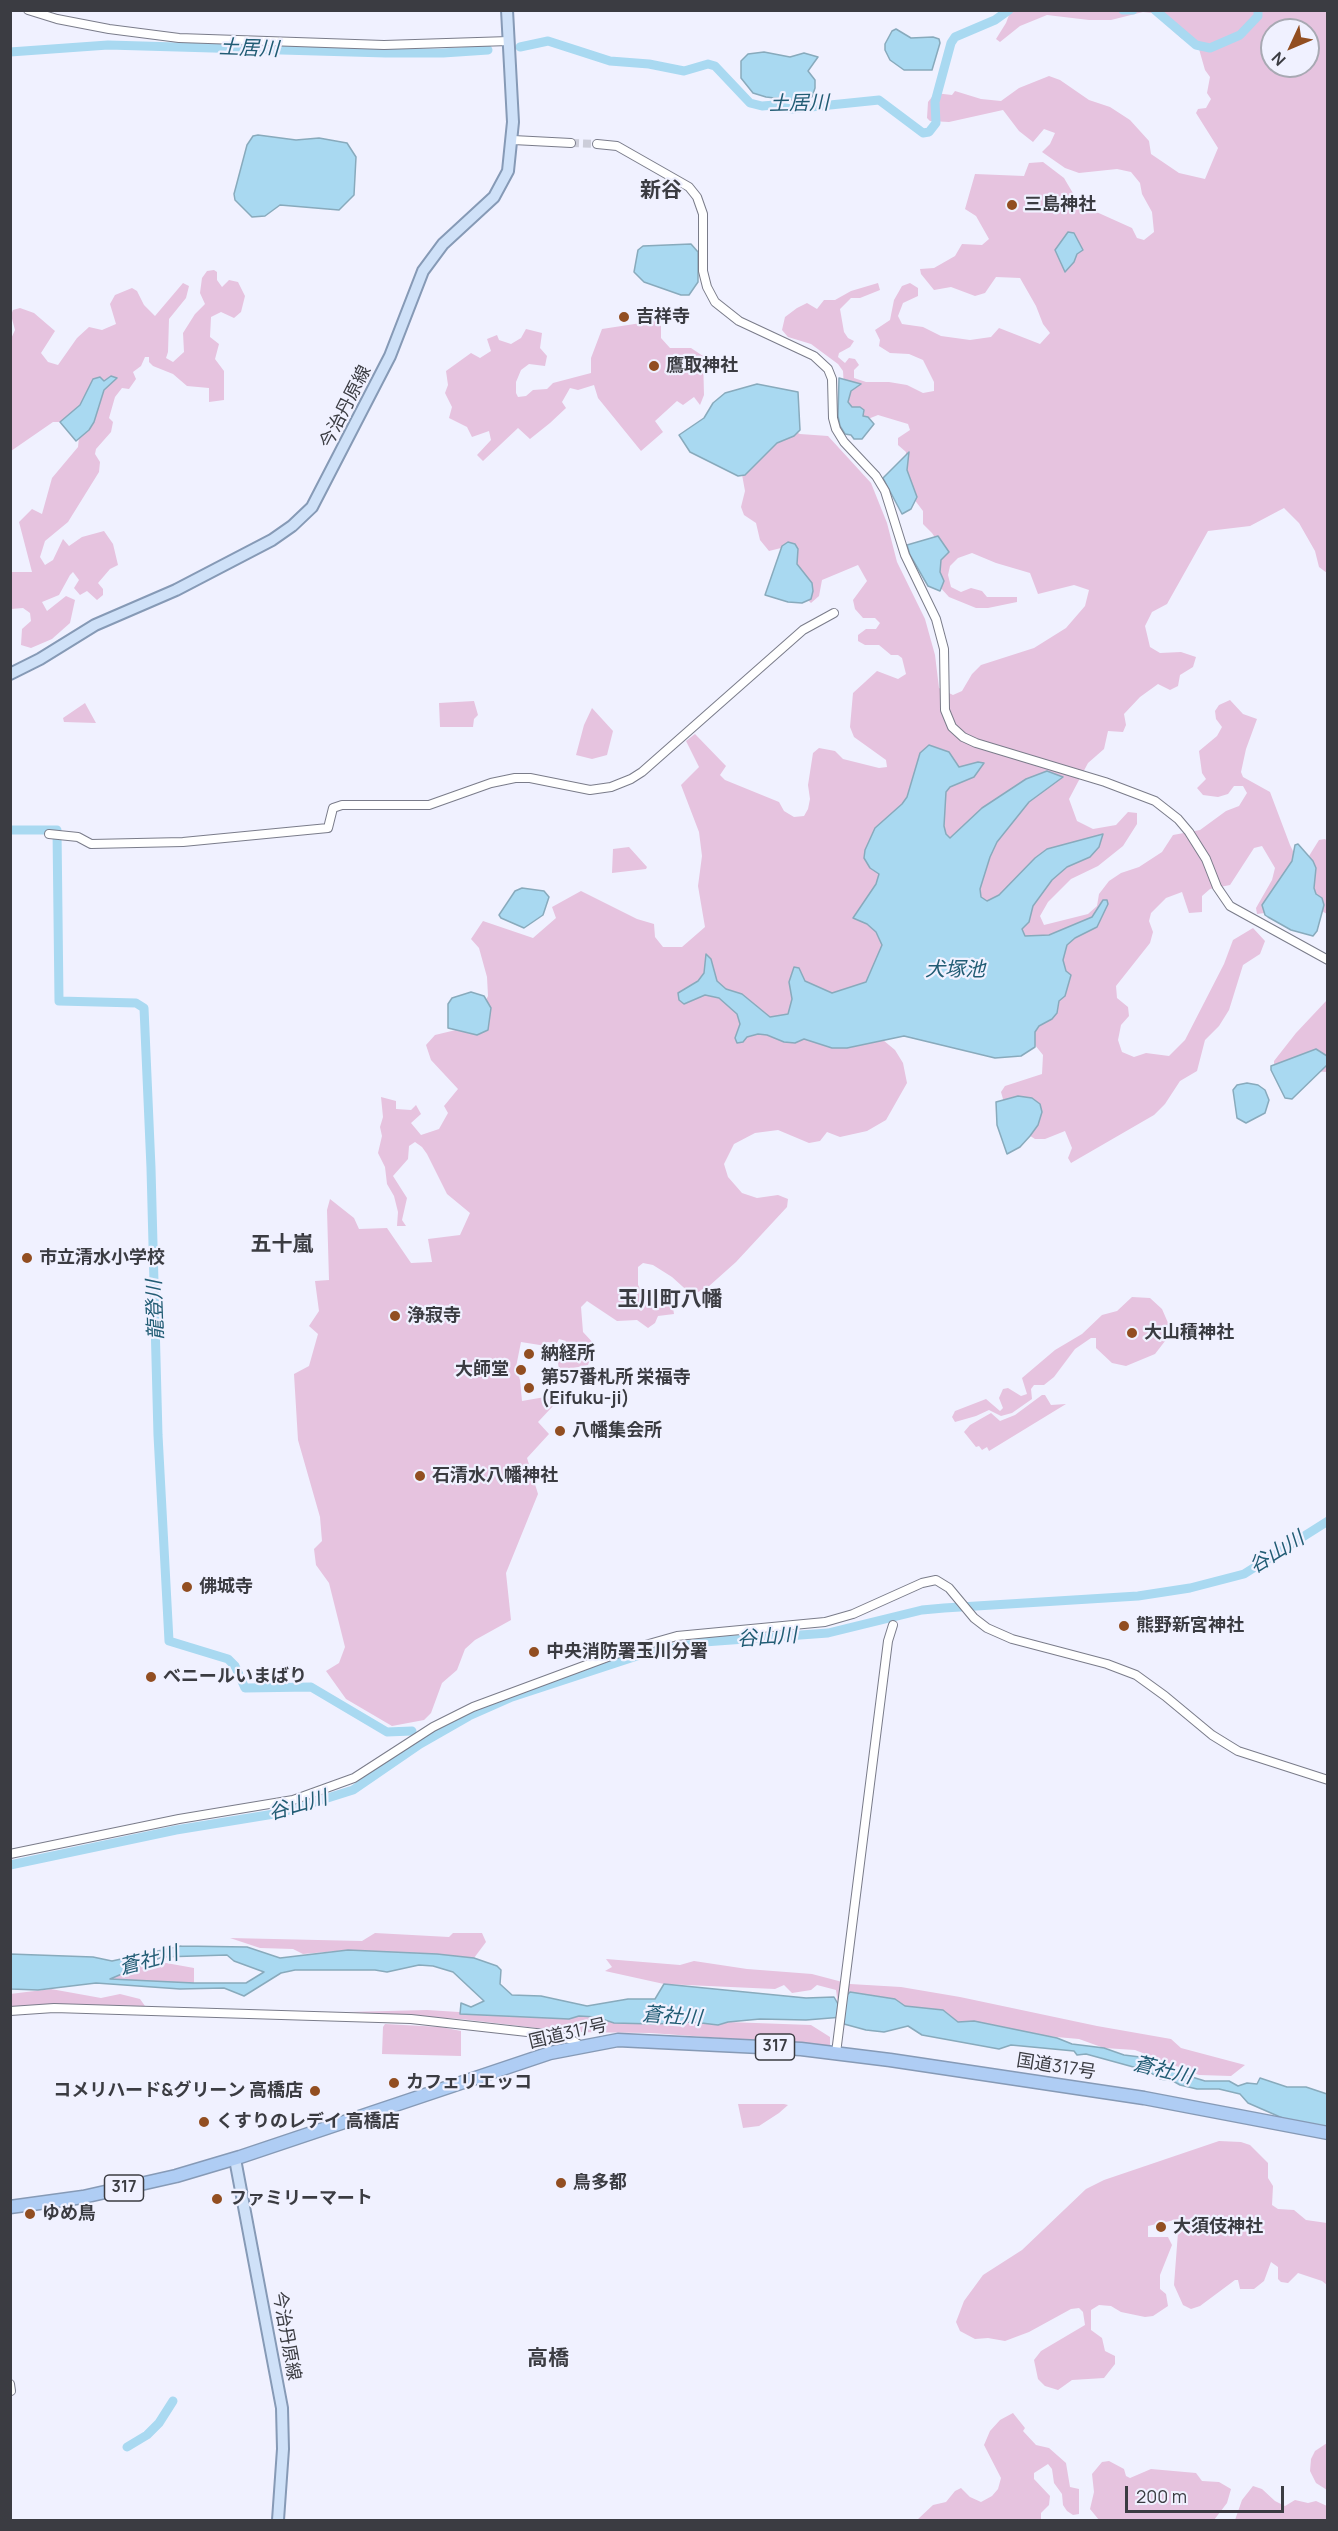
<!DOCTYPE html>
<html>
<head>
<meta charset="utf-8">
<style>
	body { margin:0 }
	#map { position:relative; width:1338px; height:2531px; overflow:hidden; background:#f0f1ff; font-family:Manrope,sans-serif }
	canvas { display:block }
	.frame { position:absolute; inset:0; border:12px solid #3b3c42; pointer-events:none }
	.north { position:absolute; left:1260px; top:18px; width:60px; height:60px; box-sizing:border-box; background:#f0f1ff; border:2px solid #a8a9b3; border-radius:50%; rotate:226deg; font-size:16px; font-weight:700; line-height:24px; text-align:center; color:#3b3c42 }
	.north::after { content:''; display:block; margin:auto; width:21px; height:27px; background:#924e21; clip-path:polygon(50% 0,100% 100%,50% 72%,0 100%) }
	.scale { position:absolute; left:1125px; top:2486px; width:159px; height:27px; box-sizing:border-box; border:3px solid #3b3c42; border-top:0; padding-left:8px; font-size:18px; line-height:21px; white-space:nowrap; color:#3b3c42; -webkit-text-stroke:4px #f0f1ff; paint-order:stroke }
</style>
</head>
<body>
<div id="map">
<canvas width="1338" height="2531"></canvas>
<div class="frame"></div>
<div class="north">N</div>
<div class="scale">200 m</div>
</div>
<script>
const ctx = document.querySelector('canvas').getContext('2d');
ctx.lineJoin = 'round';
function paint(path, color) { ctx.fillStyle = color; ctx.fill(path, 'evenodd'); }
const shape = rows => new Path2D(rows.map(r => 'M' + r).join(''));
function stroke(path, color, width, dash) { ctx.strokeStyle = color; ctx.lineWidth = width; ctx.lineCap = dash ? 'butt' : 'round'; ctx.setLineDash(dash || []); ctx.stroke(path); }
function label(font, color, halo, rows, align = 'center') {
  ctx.font = font + ' Manrope,"Noto Sans JP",sans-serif'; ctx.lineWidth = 4.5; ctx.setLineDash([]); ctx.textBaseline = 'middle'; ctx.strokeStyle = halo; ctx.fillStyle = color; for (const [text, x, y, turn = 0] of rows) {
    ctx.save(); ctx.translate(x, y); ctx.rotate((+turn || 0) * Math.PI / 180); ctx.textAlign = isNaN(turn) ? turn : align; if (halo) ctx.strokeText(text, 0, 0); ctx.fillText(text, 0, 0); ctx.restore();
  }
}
const green = shape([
	[1007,11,1327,11,1327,573,1319,567,1315,551,1299,523,1284,508,1250,526,1208,531,1167,604,1152,612,1145,626,1150,647,1160,653,1181,652,1196,657,1193,667,1180,675,1178,686,1170,690,1158,684,1140,697,1124,714,1126,725,1123,732,1108,731,1104,749,1088,763,1069,799,1077,821,1093,829,1116,825,1128,812,1137,813,1137,824,1123,846,1098,866,1071,879,1048,902,1040,916,1044,925,1088,914,1097,906,1099,894,1109,881,1121,873,1139,867,1162,852,1173,835,1200,830,1226,811,1239,806,1247,793,1243,786,1234,786,1228,794,1218,797,1203,795,1197,788,1206,779,1202,773,1199,751,1217,736,1222,727,1216,719,1215,711,1219,705,1230,700,1243,714,1257,719,1246,749,1241,772,1243,777,1270,792,1290,845,1299,863,1272,912,1257,914,1256,908,1272,880,1275,868,1262,846,1254,848,1230,885,1210,889,1202,896,1202,912,1189,913,1182,892,1166,898,1151,913,1149,921,1153,932,1150,943,1116,986,1117,998,1128,1007,1129,1016,1121,1025,1118,1040,1122,1052,1134,1057,1146,1053,1169,1056,1185,1040,1224,964,1233,940,1253,928,1265,941,1260,954,1243,965,1229,1010,1219,1026,1205,1040,1197,1071,1180,1081,1165,1104,1154,1115,1071,1163,1068,1158,1072,1148,1065,1131,1045,1139,1035,1139,1024,1132,1005,1106,1001,1092,1005,1086,1042,1074,1043,1055,1018,1024,894,942,871,1030,895,1050,903,1063,907,1083,886,1120,867,1131,840,1137,827,1132,820,1141,809,1143,778,1130,755,1133,734,1144,724,1164,728,1177,742,1193,757,1198,778,1195,788,1199,787,1207,736,1262,708,1287,692,1295,672,1277,653,1265,643,1263,638,1267,638,1285,643,1294,666,1304,673,1308,674,1314,658,1316,655,1323,648,1328,637,1320,617,1321,587,1301,581,1307,583,1332,595,1345,588,1365,559,1371,558,1362,566,1341,559,1339,557,1343,547,1342,546,1346,521,1342,516,1367,520,1380,522,1401,545,1397,551,1400,553,1406,538,1422,549,1434,527,1458,538,1494,506,1573,511,1620,475,1640,465,1649,457,1670,442,1683,431,1713,424,1720,392,1726,346,1699,326,1671,339,1663,345,1647,329,1583,316,1565,314,1549,322,1541,320,1517,298,1440,294,1374,309,1366,318,1334,309,1326,319,1311,315,1281,329,1280,327,1210,330,1199,354,1218,359,1229,387,1228,411,1263,432,1262,428,1239,460,1235,470,1213,447,1194,427,1154,422,1147,415,1142,409,1146,408,1159,393,1176,407,1198,402,1220,406,1226,397,1226,398,1212,394,1196,387,1184,385,1167,378,1153,382,1136,380,1127,383,1117,381,1097,396,1101,396,1109,411,1110,416,1105,421,1114,411,1123,421,1135,439,1129,448,1113,444,1106,458,1089,431,1060,426,1045,435,1035,460,1029,475,1023,488,996,487,977,479,948,471,939,483,921,533,938,556,918,552,907,581,891,637,919,654,924,655,937,663,947,682,947,705,927,698,886,702,856,699,832,681,785,699,767,686,741,695,734,726,766,720,775,725,780,779,802,784,811,794,817,804,816,808,809,810,799,808,785,813,753,819,748,835,751,843,759,879,768,887,767,886,760,854,737,850,727,853,693,877,671,898,679,906,674,902,658,898,655,891,655,879,645,865,645,858,641,858,635,866,629,876,629,880,623,875,618,863,618,855,609,853,600,867,581,858,565,822,580,819,596,811,603,806,598,789,546,769,551,760,540,756,523,744,515,741,507,745,491,741,469,789,429,800,434,828,436,871,483,887,523,897,562,925,619,935,655,939,688,953,695,962,691,972,674,981,665,1034,648,1066,628,1085,606,1089,590,1074,585,1038,594,1030,573,996,563,972,553,958,558,950,566,948,575,951,587,961,592,971,588,982,591,987,597,1017,597,1017,602,988,608,976,608,949,597,938,585,938,558,944,551,932,533,923,524,923,511,914,499,905,469,906,452,898,445,898,438,910,430,908,424,878,415,868,419,851,410,845,403,843,371,838,364,811,344,788,337,782,330,785,317,797,308,807,303,817,309,824,300,835,300,851,291,878,283,880,290,860,298,851,298,840,309,844,332,848,338,854,341,850,347,839,353,838,357,845,363,849,358,855,359,859,365,854,370,854,378,866,382,889,382,907,385,923,393,934,391,934,382,923,360,909,354,890,353,879,346,880,340,875,330,890,320,894,300,902,286,910,283,918,288,918,296,903,303,898,316,902,324,923,327,941,336,970,340,991,337,999,328,1040,344,1050,333,1043,324,1036,306,1020,278,996,277,985,293,975,296,951,287,934,290,921,274,920,269,934,268,955,256,962,244,982,245,989,239,976,216,965,209,975,174,1024,176,1029,163,1043,162,1064,178,1074,195,1092,210,1132,228,1137,238,1144,240,1154,232,1152,212,1142,194,1140,183,1131,172,1117,169,1079,173,1065,168,1042,152,1050,144,1055,133,1044,129,1033,142,1019,131,1003,110,949,122,930,121,927,118,928,102,935,93,952,95,955,91,981,99,1001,101,1019,88,1049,76,1060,80,1089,100,1110,107,1130,120,1149,141,1151,154,1179,173,1205,179,1218,148,1196,113,1198,109,1206,108,1211,99,1207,93,1210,77,1205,70,1199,49,1181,38,1161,20,1152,13,1143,12,1111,20,1089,20,1047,15,1020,26,1000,42,996,39,1006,23,1009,15],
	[1272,30,1308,30,1308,66,1272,66],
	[214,270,217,272,217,280,222,287,229,280,238,282,245,296,241,312,234,318,221,312,211,317,210,337,219,344,215,359,224,371,224,400,209,402,209,388,187,386,173,374,153,366,149,362,149,357,145,357,141,366,133,372,136,379,129,389,122,388,115,397,109,418,113,422,111,432,96,449,95,454,100,462,99,472,68,522,45,541,40,557,45,565,53,560,63,539,69,546,82,537,104,531,113,544,118,565,110,569,98,583,103,589,103,595,97,600,87,591,80,595,74,588,79,580,73,572,70,575,59,595,42,602,47,611,66,596,75,600,70,623,52,639,31,648,21,645,22,629,31,621,30,613,23,608,11,609,11,572,32,572,19,522,32,509,42,514,52,478,78,447,82,407,64,422,53,422,11,451,10,341,15,330,11,315,13,310,20,308,34,313,55,331,41,353,48,362,58,365,77,338,89,327,102,330,116,324,110,304,115,295,132,288,137,291,144,305,155,316,183,283,189,286,186,298,169,319,168,352,166,358,173,362,184,352,183,333,195,314,205,304,200,293,202,278,207,271],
	[661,316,661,338,670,348,691,348,703,356,704,395,700,405,694,397,683,405,677,401,655,421,663,432,641,451,598,398,594,385,578,390,570,388,562,402,566,408,550,423,530,439,518,428,483,461,477,455,491,440,489,431,472,437,467,427,449,418,452,407,445,393,448,385,446,371,471,353,480,358,491,351,487,339,497,335,499,340,511,344,521,338,526,329,542,333,540,348,547,356,545,366,529,364,521,370,516,382,516,393,518,397,526,396,533,390,547,389,553,383,591,373,591,358,602,329,641,323,648,317],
	[474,701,478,715,474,719,473,727,440,727,439,703],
	[85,703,96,723,64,722,63,718],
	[592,708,613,731,607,755,592,759,576,755,584,725],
	[1325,839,1328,842,1327,914,1307,903,1304,864,1319,840],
	[629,847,647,867,646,869,612,873,613,849],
	[1327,1000,1327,1072,1274,1069,1274,1061,1296,1033],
	[1132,1297,1150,1298,1162,1309,1172,1332,1155,1354,1126,1366,1112,1363,1096,1348,1096,1338,1091,1338,1075,1349,1054,1377,1044,1385,1034,1385,1031,1389,1032,1399,1012,1413,1001,1416,989,1410,976,1416,955,1422,952,1417,955,1411,986,1399,1000,1411,1003,1408,999,1398,1003,1389,1008,1388,1021,1396,1027,1394,1022,1378,1055,1350,1082,1334,1102,1315,1117,1311],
	[1042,1395,1045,1395,1051,1405,1066,1404,989,1451,987,1447,982,1450,979,1446,976,1447,964,1432,970,1425,991,1413,1000,1421,1015,1415],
	[375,1933,449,1937,453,1933,482,1933,486,1942,474,1958,437,1954,348,1950,303,1954,293,1949,260,1948,230,1938,362,1941],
	[606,1959,680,1965,694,1961,747,1969,812,1974,850,1984,901,1987,960,1997,1097,2026,1171,2039,1181,2048,1245,2065,1231,2076,1199,2075,1135,2050,1104,2048,1079,2039,1045,2036,974,2021,958,2022,943,2010,905,2006,895,1999,850,1992,838,2004,836,1990,817,1985,811,1990,792,1993,784,1985,775,1989,664,1984,605,1971,612,1967],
	[155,1961,194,1968,194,1983,108,1979],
	[51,1989,101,1998,120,1994,140,1999,145,2006,70,2005,11,2007,10,1994],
	[427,2010,569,2019,579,2016,596,2017,606,2021,694,2022,718,2025,728,2022,811,2025,830,2037,830,2046,651,2033,570,2032,461,2019,348,2012],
	[385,2024,441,2027,461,2031,461,2056,382,2054,383,2027],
	[738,2104,784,2104,788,2105,779,2113,759,2126,743,2128],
	[1219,2141,1241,2142,1250,2145,1268,2163,1268,2178,1273,2186,1272,2205,1278,2209,1294,2210,1306,2220,1327,2223,1327,2285,1322,2281,1298,2273,1288,2283,1281,2282,1278,2279,1278,2267,1271,2262,1264,2281,1254,2289,1240,2289,1238,2280,1235,2280,1200,2306,1191,2309,1183,2305,1174,2285,1179,2219,1148,2226,1148,2237,1168,2237,1172,2245,1160,2275,1160,2289,1166,2294,1168,2306,1153,2316,1145,2317,1121,2312,1111,2306,1099,2305,1091,2310,1091,2330,1102,2338,1105,2351,1115,2356,1115,2364,1104,2378,1072,2380,1058,2390,1045,2386,1038,2379,1034,2360,1041,2351,1085,2325,1083,2312,1079,2308,1071,2309,1029,2332,1005,2341,988,2338,975,2339,960,2331,956,2322,964,2301,983,2275,1022,2250,1086,2189,1104,2180],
	[1013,2413,1025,2428,1023,2431,1036,2445,1049,2448,1066,2463,1070,2487,1079,2489,1079,2514,1073,2515,1067,2511,1063,2505,1062,2494,1054,2483,1052,2469,1048,2464,1034,2473,1034,2479,1050,2496,1049,2505,1041,2513,1041,2520,917,2520,933,2505,946,2502,955,2491,961,2488,970,2497,981,2502,992,2496,998,2489,1001,2478,984,2445,990,2431,1000,2420],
	[1327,2443,1327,2490,1316,2483,1310,2471,1311,2459,1315,2451],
	[1109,2461,1124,2469,1126,2476,1130,2478,1151,2469,1196,2473,1202,2481,1219,2482,1231,2489,1227,2503,1214,2520,1099,2520,1090,2509,1094,2492,1092,2474,1102,2462],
	[1253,2486,1262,2489,1275,2501,1285,2506,1295,2500,1308,2503,1316,2501,1327,2506,1327,2520,1235,2520,1242,2500]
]);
const water = shape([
	[896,29,911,38,933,37,939,39,940,43,932,70,904,70,890,60,885,50,885,44,892,31,896,29],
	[764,52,790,57,804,53,818,57,808,71,815,80,815,88,812,97,801,101,766,97,753,93,741,78,741,61,748,54,764,52],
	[258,135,296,140,319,138,347,143,356,157,354,195,339,210,280,205,265,216,252,217,235,200,234,194,247,145,253,136,258,135],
	[1068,232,1074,233,1083,250,1077,254,1074,262,1065,272,1055,250,1068,232],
	[691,244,698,252,698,282,689,295,681,295,644,282,634,272,638,250,643,246,691,244],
	[111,376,117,378,104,390,94,422,89,430,76,441,60,422,80,405,93,379,100,377,104,381,111,376],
	[839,378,861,384,851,391,848,402,852,407,860,407,864,410,863,416,868,417,874,424,862,439,854,439,851,435,845,434,840,426,838,416,839,378],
	[757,384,798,392,800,430,794,436,777,443,745,475,738,476,690,452,679,435,704,418,713,403,725,393,757,384],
	[909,452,907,470,917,497,911,509,902,514,883,478,909,452],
	[938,536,949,552,941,560,940,572,944,581,940,591,928,586,910,555,907,545,938,536],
	[788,542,795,544,798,549,797,564,812,583,813,591,811,599,802,603,788,602,765,595,782,546,788,542],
	[929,745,949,752,959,767,978,762,984,763,974,777,950,787,946,792,944,826,946,834,950,838,982,808,1026,779,1047,771,1063,777,1029,802,997,842,990,857,980,889,981,897,987,901,999,895,1035,858,1047,849,1103,834,1099,847,1090,857,1067,867,1052,880,1033,906,1029,922,1022,929,1025,936,1049,935,1092,917,1103,900,1107,900,1108,904,1097,927,1075,938,1067,945,1063,960,1066,971,1071,975,1065,996,1059,1001,1057,1013,1052,1019,1039,1026,1035,1032,1035,1047,1021,1056,995,1058,904,1036,847,1048,832,1048,804,1039,795,1043,784,1042,767,1035,758,1034,747,1037,743,1042,737,1043,735,1038,740,1024,737,1014,719,998,705,995,684,1004,679,1000,678,993,698,981,704,973,706,954,711,959,717,981,726,989,742,994,770,1017,788,1014,792,999,789,982,794,967,799,968,805,981,832,993,866,982,882,945,876,932,867,924,853,918,876,884,879,874,870,868,864,858,865,850,875,828,902,804,907,797,920,753,929,745],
	[1298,844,1313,861,1316,868,1314,888,1316,894,1322,898,1324,905,1317,931,1313,936,1291,930,1268,917,1265,915,1262,905,1292,861,1295,845,1298,844],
	[522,888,544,891,549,897,543,915,524,928,501,918,499,915,515,891,522,888],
	[471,992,484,996,491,1008,488,1030,477,1035,448,1028,448,1004,452,998,471,992],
	[1316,1049,1327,1056,1327,1065,1292,1099,1285,1098,1271,1070,1271,1066,1316,1049],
	[1247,1083,1258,1085,1265,1090,1269,1100,1265,1113,1246,1123,1237,1118,1233,1090,1237,1085,1247,1083],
	[1018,1096,1032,1098,1040,1104,1042,1112,1038,1125,1030,1136,1020,1147,1007,1154,997,1125,996,1102,1018,1096],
	[181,1946,247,1947,280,1958,348,1950,437,1954,474,1958,497,1966,501,1970,500,1984,512,1995,541,1996,587,2006,628,1999,655,1999,664,1984,806,1998,834,1997,838,2004,850,1992,895,1999,905,2006,943,2010,958,2022,974,2021,1057,2038,1072,2044,1104,2048,1124,2055,1148,2058,1179,2073,1205,2081,1229,2081,1238,2086,1247,2083,1257,2084,1260,2078,1287,2087,1306,2087,1327,2094,1327,2130,1287,2120,1248,2103,1240,2094,1219,2089,1197,2089,1180,2085,1173,2081,1160,2079,1148,2071,1086,2054,1077,2055,1074,2051,1011,2045,999,2049,922,2035,908,2026,884,2032,866,2030,844,2024,843,2017,806,2020,760,2019,728,2022,718,2025,693,2022,654,2024,614,2023,596,2017,579,2016,569,2019,460,2014,461,2003,471,2007,484,2001,453,1972,433,1966,419,1965,387,1972,375,1970,295,1970,281,1973,244,1996,224,1988,180,1989,96,1983,38,1990,11,1989,10,1954,93,1957,112,1961,181,1946],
	[227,1955,234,1961,264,1972,246,1983,194,1983,110,1979,162,1957,227,1955]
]);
const river = shape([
	[1123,10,1133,10],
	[1155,10,1196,45,1210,48,1240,35,1258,16,1258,10],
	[520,47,548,41,610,61,649,64,684,71,708,64,715,66,750,103,762,106,775,105,791,109,879,100,923,133,929,132,936,123,935,102,951,43,955,37,995,20,1009,10],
	[10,52,108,45,386,53,443,53,488,50],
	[10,830,57,830,59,1001,136,1003,144,1008,151,1168,158,1435,169,1641,228,1659,235,1666,245,1688,311,1687,387,1732,412,1731],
	[10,1865,176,1830,280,1813,353,1790,420,1744,469,1716,512,1697,643,1654,704,1642,828,1633,922,1610,944,1608,1138,1596,1190,1588,1244,1574,1328,1521],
	[127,2447,147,2435,159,2423,173,2401]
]);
const minorTunnel = shape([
	[571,143,597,144]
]);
const minor = shape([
	[28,10,57,19,109,29,179,38,384,45,509,41],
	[513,140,571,143],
	[597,144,617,146,689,187,697,197,703,214,703,271,707,287,715,302,739,321,814,356,828,369,832,379,833,418,836,429,844,442,876,476,885,491,905,555,936,619,944,649,945,710,952,727,963,737,976,743,1105,782,1155,801,1178,819,1189,832,1206,859,1217,887,1230,906,1328,960],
	[49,834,78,837,91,844,183,842,328,828,333,808,342,805,429,805,491,783,515,778,530,778,590,790,611,787,631,779,642,772,803,630,834,613],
	[10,1854,179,1819,293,1800,354,1778,433,1727,473,1707,624,1651,677,1636,825,1622,853,1614,922,1583,936,1580,949,1588,974,1618,987,1628,1012,1639,1107,1664,1136,1675,1165,1696,1212,1735,1238,1751,1328,1780],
	[10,2011,54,2008,411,2019,554,2035,572,2040,581,2046],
	[836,2053,888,1641,893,1625],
	[10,2384,11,2391]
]);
const major = shape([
	[10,674,40,659,95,625,176,590,272,540,292,526,312,507,390,356,423,271,443,244,494,197,508,171,513,122,507,10],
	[235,2159,282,2408,283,2449,278,2520]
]);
const highway = shape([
	[10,2207,83,2197,176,2176,240,2157,550,2053,618,2040,801,2049,890,2060,1144,2098,1328,2133]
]);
const markers = [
	[1012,205,6,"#924e21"],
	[624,317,6,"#924e21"],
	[654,366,6,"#924e21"],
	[27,1258,6,"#924e21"],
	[395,1316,6,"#924e21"],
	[1132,1333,6,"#924e21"],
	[529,1354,6,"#924e21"],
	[521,1370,6,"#924e21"],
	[529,1388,6,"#924e21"],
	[560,1431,6,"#924e21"],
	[420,1476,6,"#924e21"],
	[187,1587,6,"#924e21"],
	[1124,1626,6,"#924e21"],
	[534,1652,6,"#924e21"],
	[151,1677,6,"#924e21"],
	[394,2083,6,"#924e21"],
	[315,2091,6,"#924e21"],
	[204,2122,6,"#924e21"],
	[561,2183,6,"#924e21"],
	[217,2199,6,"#924e21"],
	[30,2214,6,"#924e21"],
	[1161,2227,6,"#924e21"]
];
const shields = [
	[775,2047,39],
	[124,2188,39]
];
const shieldNames = [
	["317",775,2047],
	["317",124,2188]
];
const poiNames = [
	["三島神社",1024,205],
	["吉祥寺",636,317],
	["鷹取神社",666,366],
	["市立清水小学校",39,1258],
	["浄寂寺",407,1316],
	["大山積神社",1144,1333],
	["納経所",541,1354],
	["大師堂",509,1370,"right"],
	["第57番札所 栄福寺",541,1378],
	["(Eifuku-ji)",541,1399],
	["八幡集会所",572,1431],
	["石清水八幡神社",432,1476],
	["佛城寺",199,1587],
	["熊野新宮神社",1136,1626],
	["中央消防署玉川分署",546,1652],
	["べニールいまばり",163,1677],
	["カフェリエッコ",406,2083],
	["コメリハード&グリーン 高橋店",303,2091,"right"],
	["くすりのレデイ 高橋店",216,2122],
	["鳥多都",573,2183],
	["ファミリーマート",229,2199],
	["ゆめ鳥",42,2214],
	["大須伎神社",1173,2227]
];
const streetNames = [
	["今治丹原線",346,407,-63],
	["国道317号",568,2034,-13],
	["国道317号",1056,2067,9],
	["今治丹原線",286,2336,80]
];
const waterNames = [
	["土居川",249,49,2],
	["土居川",799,104,-1],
	["犬塚池",955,970],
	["龍登川",156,1310,-92],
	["谷山川",1277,1553,-32],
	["谷山川",767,1638,-4],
	["谷山川",298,1806,-16],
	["蒼社川",149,1961,-15],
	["蒼社川",672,2017,4],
	["蒼社川",1163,2071,14]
];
const quarterNames = [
	["新谷",661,191],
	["五十嵐",282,1245],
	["玉川町八幡",670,1300],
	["高橋",548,2359]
];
paint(green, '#e6c3df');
paint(water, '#a9d9f1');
stroke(water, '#88aabc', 1.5);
stroke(river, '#a9d9f1', 9);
stroke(minorTunnel, '#cccdd9', 8, [8, 4]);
stroke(minor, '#7a7c8a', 10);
stroke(major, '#869ab6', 14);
stroke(highway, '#869ab6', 15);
stroke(minor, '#fff', 8);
stroke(major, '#cfe1f8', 10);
stroke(highway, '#afcdf4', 12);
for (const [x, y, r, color] of markers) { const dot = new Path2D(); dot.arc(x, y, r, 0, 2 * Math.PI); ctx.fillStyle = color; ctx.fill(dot); stroke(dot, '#f0f1ff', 2); }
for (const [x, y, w] of shields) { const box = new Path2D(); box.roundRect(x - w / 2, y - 13, w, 26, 4.5); ctx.fillStyle = '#f0f1ff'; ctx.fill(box); stroke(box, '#3b3c42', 1.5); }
label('bold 16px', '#3b3c42', null, shieldNames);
label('bold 18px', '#3b3c42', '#f0f1ff', poiNames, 'left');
label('18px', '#3b3c42', '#f0f1ff', streetNames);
label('italic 20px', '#215c74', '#f0f1ff', waterNames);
label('bold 21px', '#3b3c42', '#f0f1ff', quarterNames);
</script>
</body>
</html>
